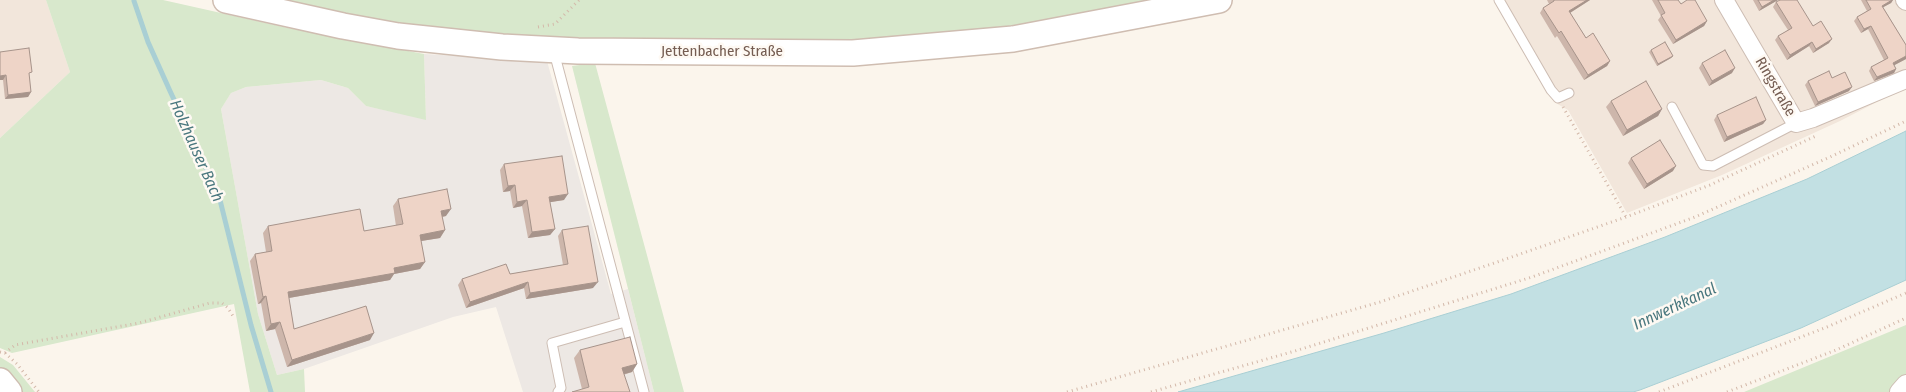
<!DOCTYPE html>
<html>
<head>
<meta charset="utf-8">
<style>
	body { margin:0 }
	canvas { display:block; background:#fbf5ec }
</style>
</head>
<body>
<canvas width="1906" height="392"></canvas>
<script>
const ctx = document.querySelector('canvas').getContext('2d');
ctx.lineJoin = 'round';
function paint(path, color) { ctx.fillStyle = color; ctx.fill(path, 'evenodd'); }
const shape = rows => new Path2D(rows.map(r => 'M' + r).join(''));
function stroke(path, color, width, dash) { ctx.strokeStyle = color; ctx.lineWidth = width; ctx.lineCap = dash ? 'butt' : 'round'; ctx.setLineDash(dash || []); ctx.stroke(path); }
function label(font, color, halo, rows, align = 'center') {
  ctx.font = font + ' "Fira Sans Condensed",sans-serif'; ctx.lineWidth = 5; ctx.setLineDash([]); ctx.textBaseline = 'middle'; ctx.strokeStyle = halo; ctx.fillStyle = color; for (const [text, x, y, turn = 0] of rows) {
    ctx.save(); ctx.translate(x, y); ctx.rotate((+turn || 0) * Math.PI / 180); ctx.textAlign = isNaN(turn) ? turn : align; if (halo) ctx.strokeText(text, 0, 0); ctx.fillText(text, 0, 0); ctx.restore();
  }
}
const residential = shape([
	[0,0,46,0,70,72,0,138],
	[1496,0,1906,0,1906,87,1840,121,1722,175,1627,213,1568,110,1554,102]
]);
const industrial = shape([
	[424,54,547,61,611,294,628,289,654,392,523,392,496,307,453,317,304,369,277,375,258,314,221,109,231,93,246,87,321,80,348,88,366,106,426,119]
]);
const green = shape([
	[46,0,163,0,288,28,424,54,426,120,366,106,348,88,321,80,246,87,231,93,221,109,258,314,277,375,304,369,305,392,250,392,234,304,12,353,0,348,0,138,70,72],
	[260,0,1175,0,1007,31,880,43,597,42,403,27],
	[595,63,684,392,654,392,572,66],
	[1906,325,1906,377,1893,392,1744,392],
	[0,357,13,365,35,392,18,392,0,370]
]);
const water = shape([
	[1906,131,1906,280,1801,328,1640,390,1633,392,1178,392,1384,333,1511,294,1665,237,1807,179,1906,131]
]);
const stream = shape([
	[134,1,148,42,170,91,219,196,251,325,271,392]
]);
const path = shape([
	[538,27,555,24,579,0],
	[1563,107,1626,217],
	[0,352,5,353,17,364,39,392],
	[5,353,15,345,139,323,210,303,222,303,228,308,233,316],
	[1067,392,1380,302,1506,259,1626,217,1710,185,1818,135],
	[1151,392,1295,351,1532,277,1695,217,1830,157,1906,121],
	[1659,392,1827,327,1906,293],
	[1727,392,1836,350,1906,318]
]);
const lane = shape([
	[1499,0,1551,90,1558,98,1569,93],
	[554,52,644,392],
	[1672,107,1703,165,1713,166,1796,123],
	[558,392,561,388,552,343,625,322]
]);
const street = shape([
	[1724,0,1796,123,1813,118,1906,79],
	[1905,0,1906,1],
	[1899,392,1906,384]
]);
const secondary = shape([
	[226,0,343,26,398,36,502,47,578,51,853,53,1013,39,1219,0],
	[0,381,9,392]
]);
const wall = shape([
	[1547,0,1590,0,1570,13,1586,38,1610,61,1607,66,1584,80,1557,36,1555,38,1540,13,1543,8,1549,4],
	[1652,0,1678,0,1681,4,1707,21,1704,26,1673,44,1658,20,1661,16],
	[1753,0,1778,0,1759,11],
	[1861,0,1893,0,1891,3,1883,7,1906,45,1906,59,1894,65,1896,69,1894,73,1874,81,1869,71,1871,67,1884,60,1868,29,1861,33,1854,21,1857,17,1867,11],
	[1776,2,1813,26,1829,43,1813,53,1809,46,1787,60,1775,40,1778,36,1788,30,1773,7],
	[1651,50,1673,56,1671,58,1657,66,1649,52],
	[0,52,29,76,31,92,28,97,5,99,3,80,0,80],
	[1702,63,1732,73,1709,86,1699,68],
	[1832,78,1849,91,1815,106,1805,85,1808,81],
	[1611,101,1662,109,1658,116,1623,136,1606,107],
	[1717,115,1766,120,1763,124,1724,142,1714,120],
	[1631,158,1673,171,1644,189,1628,163],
	[504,164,564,200,550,202,555,229,550,235,528,238,522,206,513,208,510,191,503,192,500,170],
	[398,199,446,216,442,217,445,230,440,238,421,241,425,262,420,269,394,274,390,280,289,298,294,329,370,340,287,367,275,329,266,331,261,303,258,304,250,261,255,254,266,252,263,233,268,226,364,231,396,226,393,206],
	[562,230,593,288,526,299,524,288,466,308,458,285,462,279,510,274,563,265,558,236],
	[580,350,637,364,632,372,582,389,574,358]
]);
const shadedWall = shape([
	[1587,0,1590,0,1565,16,1569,11],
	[1774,0,1778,0,1759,11,1762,7],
	[1892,0,1893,0,1891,3,1880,9,1882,6],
	[1707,21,1704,26,1673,44,1676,40],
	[1871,26,1868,29,1861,33,1864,29],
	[1832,39,1829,43,1813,53,1816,49],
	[1812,42,1809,46,1787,60,1790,55],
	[1673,56,1671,58,1657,66,1658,64],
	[1906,56,1906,59,1891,67,1893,63],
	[1610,61,1607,66,1584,80,1588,75],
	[1735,68,1732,73,1709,86,1712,81],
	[1896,69,1894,73,1874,81,1877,77],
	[6,75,3,80,0,80,0,76],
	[1852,87,1849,91,1815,106,1818,102],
	[31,92,28,97,5,99,8,95],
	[1662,109,1658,116,1623,136,1627,130],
	[1766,120,1763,124,1724,142,1727,137],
	[1676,166,1673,171,1644,189,1647,184],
	[515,185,510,191,503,192,508,186],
	[568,194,564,200,545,203,549,197],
	[527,200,522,206,513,208,517,202],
	[451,209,446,216,436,218,441,211],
	[555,229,550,235,528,238,532,232],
	[445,230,440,238,415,242,420,235],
	[425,262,420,269,394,274,390,280,283,299,288,292,394,268],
	[528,282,524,288,466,308,470,302],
	[598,282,593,288,526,299,530,293],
	[266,296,261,303,258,304,263,297],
	[280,322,275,329,266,331,271,324],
	[374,333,370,340,287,367,292,360],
	[637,364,632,372,617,376,622,368]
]);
const building = shape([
	[1554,0,1587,0,1569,11,1586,38,1593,33,1610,61,1588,75,1561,31,1559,33,1543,8,1554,1,1554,0],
	[1658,0,1678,0,1681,4,1687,0,1695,0,1707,21,1676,40,1661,15,1665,13,1658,0],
	[1758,0,1774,0,1762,7,1758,0],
	[1780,0,1797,0,1813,26,1821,21,1832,39,1816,49,1812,42,1790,55,1778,36,1792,28,1776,2,1780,0],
	[1866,0,1892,0,1882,6,1906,45,1906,56,1893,63,1896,69,1877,77,1871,67,1888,58,1871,26,1864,29,1857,17,1871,9,1866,0],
	[1665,42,1673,56,1658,64,1651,50,1665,42],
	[29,48,32,72,29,73,31,92,8,95,6,75,0,76,0,52,29,48],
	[1725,50,1735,68,1712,81,1702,63,1725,50],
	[1829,71,1832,78,1845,72,1852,87,1818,102,1808,81,1829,71],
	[1646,81,1662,109,1627,130,1611,101,1646,81],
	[1756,97,1766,120,1727,137,1717,115,1756,97],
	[1660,140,1676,166,1647,184,1631,158,1660,140],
	[562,156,568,194,549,197,555,229,532,232,527,200,517,202,515,185,508,186,504,164,562,156],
	[447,189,451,209,441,211,445,230,420,235,425,262,394,268,395,273,288,292,294,329,366,306,374,333,292,360,280,322,271,324,266,296,263,297,255,254,272,251,268,226,360,209,364,231,403,224,398,199,447,189],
	[588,226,598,282,530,293,528,282,470,302,462,279,506,264,510,274,568,264,562,230,588,226],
	[630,337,637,364,622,368,630,392,572,392,589,387,580,350,630,337]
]);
const streetNames = [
	["Jettenbacher Straße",722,52],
	["Ringstraße",1775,87,60]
];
const waterNames = [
	["Holzhauser Bach",196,151,66],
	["Innwerkkanal",1675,307,-25]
];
paint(residential, '#f2e6db');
paint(industrial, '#ede8e4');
paint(green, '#d8e8cc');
paint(water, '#c2e0e3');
stroke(water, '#a9cfd4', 1);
stroke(stream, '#a9cfd4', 5);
stroke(lane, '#cdbdb3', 11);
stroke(street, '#cdbdb3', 20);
stroke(secondary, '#cfbdb1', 28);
stroke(path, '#d3b8a9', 3, [1, 4]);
stroke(lane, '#fff', 9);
stroke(street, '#fff', 18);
stroke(secondary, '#fff', 25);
paint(wall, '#cdb6ab');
paint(shadedWall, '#a7948b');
paint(building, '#eed4c7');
stroke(building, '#a7948b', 1);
label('15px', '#745c51', '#fef9f3', streetNames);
label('italic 16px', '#49777e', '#fef9f3', waterNames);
</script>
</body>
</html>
